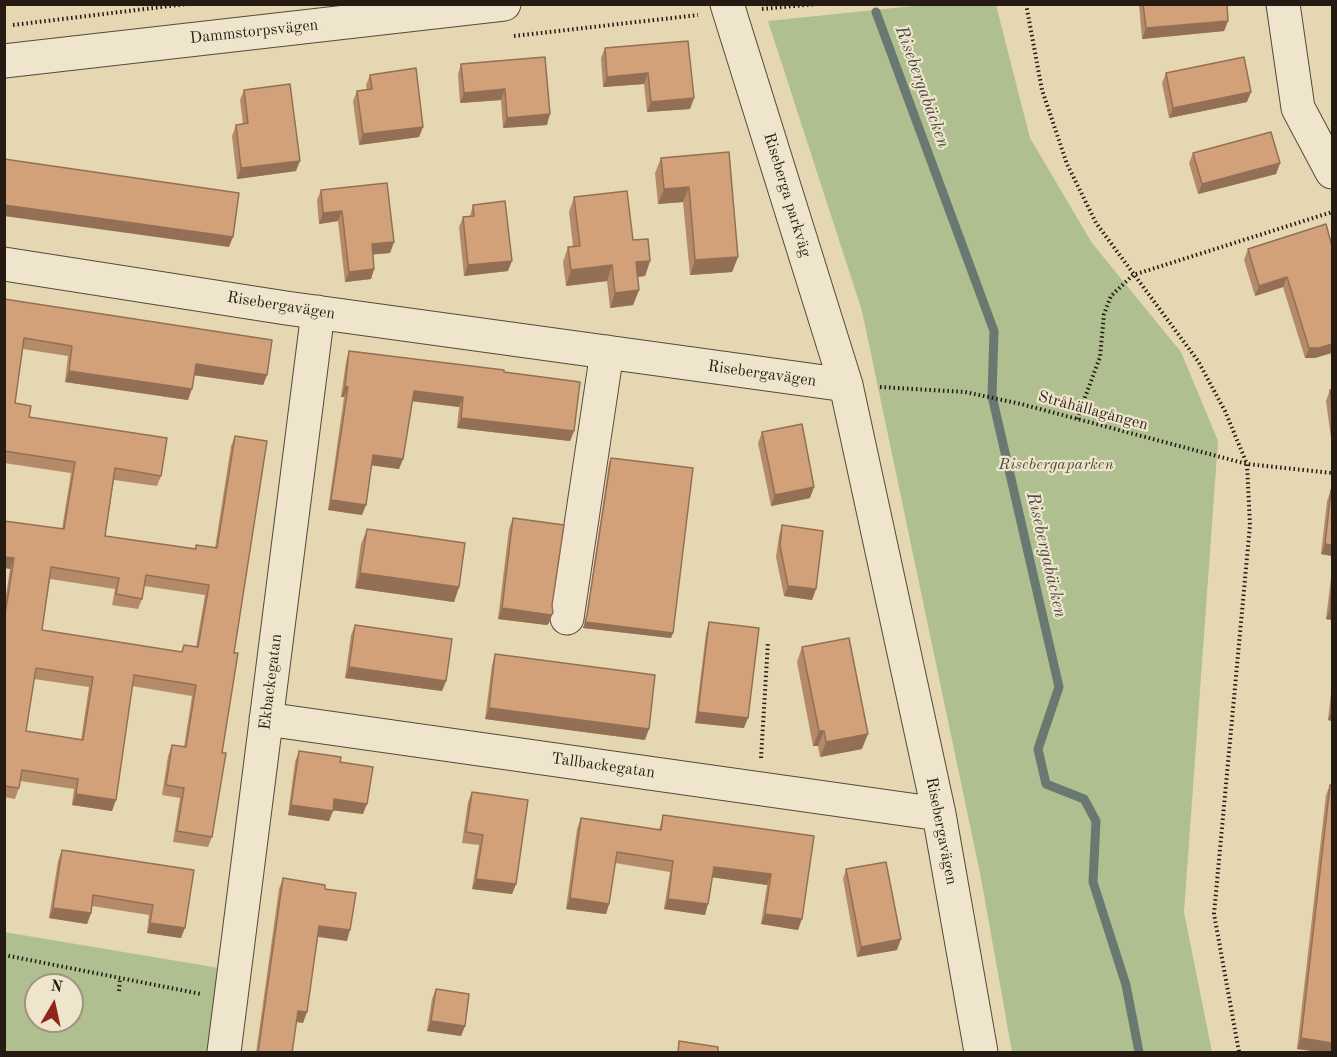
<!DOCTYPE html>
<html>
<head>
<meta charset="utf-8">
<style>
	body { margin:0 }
	#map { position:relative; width:1337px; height:1057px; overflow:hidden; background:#e5d7b1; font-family:"Old Standard TT",serif }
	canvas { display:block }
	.frame { position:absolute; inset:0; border:6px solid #261b13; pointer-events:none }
	.north { position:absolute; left:24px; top:973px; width:60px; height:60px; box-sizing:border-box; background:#eee5cc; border:2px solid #9e9482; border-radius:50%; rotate:9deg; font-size:16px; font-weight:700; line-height:24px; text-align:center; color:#261b13 }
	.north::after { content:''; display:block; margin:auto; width:21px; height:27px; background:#8f2418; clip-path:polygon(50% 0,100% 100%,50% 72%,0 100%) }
</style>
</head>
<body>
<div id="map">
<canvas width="1337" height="1057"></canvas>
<div class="frame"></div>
<div class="north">N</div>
</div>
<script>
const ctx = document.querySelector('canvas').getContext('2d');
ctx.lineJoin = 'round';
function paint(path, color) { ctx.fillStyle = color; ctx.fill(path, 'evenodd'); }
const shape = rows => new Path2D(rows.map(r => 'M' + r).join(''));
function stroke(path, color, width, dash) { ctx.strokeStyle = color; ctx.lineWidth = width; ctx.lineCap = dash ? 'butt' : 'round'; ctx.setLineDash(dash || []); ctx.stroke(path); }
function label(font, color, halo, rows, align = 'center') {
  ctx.font = font + ' "Old Standard TT",serif'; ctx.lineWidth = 4.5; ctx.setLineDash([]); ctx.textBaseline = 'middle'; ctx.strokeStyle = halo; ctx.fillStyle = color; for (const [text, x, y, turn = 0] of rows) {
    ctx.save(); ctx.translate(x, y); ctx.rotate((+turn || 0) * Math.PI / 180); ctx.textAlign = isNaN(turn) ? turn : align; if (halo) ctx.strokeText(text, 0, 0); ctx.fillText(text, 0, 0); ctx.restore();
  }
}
const green = shape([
	[933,4,996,5,1030,138,1092,243,1181,352,1218,441,1184,912,1212,1052,1012,1052,981,878,862,311,768,21],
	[4,932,219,968,207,1052,5,1052],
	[36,985,72,985,72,1021,36,1021]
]);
const stream = shape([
	[876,12,994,331,992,396,1059,687,1038,749,1046,784,1084,799,1096,821,1093,882,1126,985,1139,1052]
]);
const path = shape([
	[1026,4,1042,90,1067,164,1096,223,1198,361,1225,411,1247,464,1250,525,1214,914,1239,1052],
	[762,9,816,4],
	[13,25,186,4],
	[514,36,698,15],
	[880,387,965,392,1021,404,1247,464,1332,473],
	[1077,419,1100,357,1104,314,1111,296,1133,275,1332,212],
	[761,758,768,642],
	[4,955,201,994],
	[119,991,120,978]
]);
const minor = shape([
	[727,4,846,385,939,814,981,1052],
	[1283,4,1298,108,1332,172],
	[4,61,504,4],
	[4,264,286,308,846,385],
	[567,618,607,352],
	[266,719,939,814],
	[224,1052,318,312]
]);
const wall = shape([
	[1139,4,1227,4,1228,21,1224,31,1142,39],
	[605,48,694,98,690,109,647,112,644,84,603,87,601,58],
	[545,57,547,125,503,128,501,100,460,103,458,74,461,64],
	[1166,73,1247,102,1169,118,1162,83],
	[370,75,423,127,419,137,359,145,353,101,357,91,367,90,366,85],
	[244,90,296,171,237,179,232,136,236,125,243,124,240,100],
	[729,152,738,257,732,272,690,275,683,202,658,204,655,173,661,158],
	[1193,153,1280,163,1276,174,1198,194,1189,163],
	[321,190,394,242,390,253,373,254,374,269,371,279,345,282,338,221,319,224,317,200],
	[574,197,633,240,650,261,645,276,637,277,639,290,633,305,610,308,607,281,566,286,563,262,568,247,573,246,569,212],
	[473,205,508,271,464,276,459,227,463,217,470,216],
	[1332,246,1315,358,1305,358,1283,287,1255,296,1244,260,1248,249],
	[4,299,267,375,263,385,194,375,188,400,65,382,68,356,23,349,15,403,29,417,161,476,157,486,114,480,105,536,195,549,196,545,215,548,231,446,235,436,234,653,212,837,208,847,173,842,180,798,162,795,168,756,172,745,184,747,192,696,132,686,112,811,72,805,74,789,20,781,19,788,15,799,4,797,4,608,10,569,4,521,62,529,71,473,4,463],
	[50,579,115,589,112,605,138,609,142,599,144,586,205,595,196,647,184,645,181,652,42,630],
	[34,679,89,687,81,740,26,731],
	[349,351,504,372,574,431,570,441,457,428,459,407,412,401,403,459,399,469,371,465,362,515,328,510,344,397,341,397,346,362],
	[1330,390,1332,390,1332,438,1331,438,1326,401],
	[762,432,814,487,810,498,771,506,758,443],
	[611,458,673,633,671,638,583,628,586,620,609,463],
	[1331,490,1332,491,1332,556,1321,554,1327,501],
	[513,518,549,623,547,625,498,619,509,529],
	[782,525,816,589,812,600,784,596,776,557,779,536],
	[367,529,459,587,454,602,355,588,361,544],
	[1332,570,1332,620,1326,619],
	[709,622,744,728,695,723,706,633],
	[355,625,446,681,442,691,345,678,351,635],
	[802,647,862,749,820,757,818,746,813,746,797,662],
	[495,654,645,740,485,719,492,665],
	[1332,684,1332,721,1328,720],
	[299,751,340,762,363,814,333,810,329,821,288,815,295,762],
	[1330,785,1332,1045,1330,1053,1325,1053,1297,1049,1326,795],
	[472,792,516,884,512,894,472,889,479,845,462,843,468,802],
	[663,815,814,836,798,930,761,924,767,885,712,877,705,915,664,909,670,872,615,863,609,904,606,914,566,909,577,829,581,818,659,830],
	[62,850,194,870,181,938,147,933,149,915,92,906,91,913,87,924,49,918,58,861],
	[846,869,897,950,857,957,843,879],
	[283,878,325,889,347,941,318,937,303,1023,296,1022,292,1053,256,1053,279,889],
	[436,989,465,1026,461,1036,427,1031,432,999]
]);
const shadedWall = shape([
	[1228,21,1224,31,1142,39,1146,28],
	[648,73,644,84,603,87,607,77],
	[505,89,501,100,460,103,464,93],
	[1251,92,1247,102,1169,118,1173,108],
	[694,98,690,109,647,112,651,102],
	[550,114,547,125,503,128,507,118],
	[423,127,419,137,359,145,363,134],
	[300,161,296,171,237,179,241,168],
	[1280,163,1276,174,1198,194,1202,184],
	[689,187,683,202,658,204,664,189],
	[4,205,233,237,229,247,4,216],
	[342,211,338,221,319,224,323,213],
	[394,242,390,253,368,255,372,244],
	[738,257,732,272,690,275,695,260],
	[512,261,508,271,464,276,468,265],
	[650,261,645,276,630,278,636,262],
	[612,265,607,281,566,286,571,270],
	[374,269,371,279,345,282,349,272],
	[1287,277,1283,287,1255,296,1259,286],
	[639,290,633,305,610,308,615,293],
	[1332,344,1332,353,1315,358,1305,358,1309,348],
	[196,364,267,375,263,385,192,375],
	[69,371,192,389,188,400,65,382],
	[345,386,348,387,344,397,341,397],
	[414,391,463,397,459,407,410,401],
	[461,418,574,431,570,441,457,428],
	[373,455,403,459,399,469,369,465],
	[814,487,810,498,771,506,775,495],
	[331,500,366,505,362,515,328,510],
	[1325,544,1332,545,1332,556,1321,554],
	[4,557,14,558,10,569,4,568],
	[360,573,459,587,454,602,355,588],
	[788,586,816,589,812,600,784,596],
	[502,608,553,613,549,623,547,625,498,619],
	[1330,609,1332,609,1332,620,1326,619],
	[585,622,673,633,671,638,583,628],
	[349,667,446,681,442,691,345,678],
	[489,708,649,729,645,740,485,719],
	[1332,710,1332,721,1328,720],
	[698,712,748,718,744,728,695,723],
	[819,731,824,731,818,746,813,746],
	[868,734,862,749,820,757,826,742],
	[76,794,116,800,112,811,72,805],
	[334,799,367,804,363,814,330,810],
	[291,805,333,811,329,821,288,815],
	[714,867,771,874,767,885,710,877],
	[476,879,516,884,512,894,472,889],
	[570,898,609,904,606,914,566,909],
	[668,899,708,904,705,915,664,909],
	[53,908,91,913,87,924,49,918],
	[765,914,802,919,798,930,761,924],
	[150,923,185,928,181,938,147,933],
	[319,926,350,930,347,941,315,936],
	[901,939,897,950,857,957,861,947],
	[298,1011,307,1012,303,1023,294,1021],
	[431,1021,465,1026,461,1036,427,1031],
	[1301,1038,1332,1043,1332,1045,1330,1053,1297,1049]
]);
const building = shape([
	[1143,4,1227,4,1228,21,1146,28,1143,4],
	[688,41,694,98,651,102,648,73,607,77,605,48,688,41],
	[545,57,550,114,507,118,505,89,464,93,461,64,545,57],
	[1244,57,1251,92,1173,108,1166,73,1244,57],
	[416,68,423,127,363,134,357,91,372,89,370,75,416,68],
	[290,84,300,161,241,168,236,125,248,123,244,90,290,84],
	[1271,132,1280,163,1202,184,1193,153,1271,132],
	[729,152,738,257,695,260,689,187,664,189,661,158,729,152],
	[4,159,239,193,233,237,4,205,4,159],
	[387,183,394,242,372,244,374,269,349,272,342,211,323,213,321,190,387,183],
	[627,191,633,240,648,239,650,261,636,262,639,290,615,293,612,265,571,270,568,247,580,246,574,197,627,191],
	[505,201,512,261,468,265,463,217,474,216,473,205,505,201],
	[1326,224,1332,246,1332,344,1319,348,1309,348,1287,277,1259,286,1248,249,1326,224],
	[4,299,272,340,267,375,196,364,192,389,69,371,72,346,24,338,15,403,31,406,29,417,167,438,161,476,115,468,105,536,196,549,196,545,217,548,235,436,267,441,234,653,238,653,222,753,226,753,212,837,177,831,184,788,166,785,172,745,186,747,196,685,134,675,116,800,76,794,78,779,22,770,19,788,4,786,4,621,14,558,4,557,4,521,64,529,75,462,4,451,4,299],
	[51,567,119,578,116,594,142,599,146,575,209,585,198,647,184,645,182,652,42,630,51,567],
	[36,668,93,677,83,740,26,731,36,668],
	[349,351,504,370,504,372,580,382,574,431,461,418,463,397,414,391,403,459,373,455,366,505,331,500,348,387,345,386,349,351],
	[1330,390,1332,390,1332,408,1330,390],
	[802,424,814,487,775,495,762,432,802,424],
	[611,458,693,468,673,633,585,622,587,615,611,458],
	[1331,490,1332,491,1332,545,1325,544,1331,490],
	[513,518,564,525,552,605,553,613,551,615,502,608,513,518],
	[782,525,823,531,816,589,788,586,780,546,782,525],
	[367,529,465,543,459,587,360,573,367,529],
	[1332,589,1332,609,1330,609,1332,589],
	[709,622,759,628,748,718,698,712,709,622],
	[355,625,452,639,446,681,349,667,355,625],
	[849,638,868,734,826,742,824,731,819,731,802,647,849,638],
	[495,654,655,675,649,729,489,708,495,654],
	[299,751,341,757,340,762,373,767,367,804,334,799,333,811,291,805,299,751],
	[1330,785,1332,785,1332,1043,1301,1038,1330,785],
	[472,792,528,800,516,884,476,879,483,835,466,832,472,792],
	[663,815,814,836,802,919,765,914,771,874,714,867,708,904,668,899,673,861,617,852,609,904,570,898,581,818,661,830,663,815],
	[62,850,194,870,185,928,150,923,153,905,93,895,91,913,53,908,62,850],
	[886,862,901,939,861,947,846,869,886,862],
	[283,878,325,885,325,889,356,893,350,930,319,926,307,1012,298,1011,292,1053,258,1053,283,878],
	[436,989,469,994,465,1026,431,1021,436,989],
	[679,1041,718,1047,718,1053,678,1053,679,1041]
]);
const streetNames = [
	["Dammstorpsvägen",254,32,-6],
	["Riseberga parkväg",787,195,73],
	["Risebergavägen",281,306,9],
	["Risebergavägen",762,374,8],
	["Stråhällagången",1093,411,15],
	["Ekbackegatan",271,682,-83],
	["Tallbackegatan",603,766,8],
	["Risebergavägen",941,831,79]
];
const parkNames = [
	["Risebergaparken",1056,465]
];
const waterNames = [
	["Risebergabäcken",922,87,70],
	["Risebergabäcken",1046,555,77]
];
paint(green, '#b0bf8f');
stroke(stream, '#697971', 9);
stroke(minor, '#564a3a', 35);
stroke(path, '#261b13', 4, [1.5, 3]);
stroke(minor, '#eee5cc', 33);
paint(wall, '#b58a68');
paint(shadedWall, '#937055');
paint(building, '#d2a079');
stroke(building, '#937055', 1.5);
label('16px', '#261b13', '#eee5cc', streetNames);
label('italic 16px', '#4f4c38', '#eee5cc', parkNames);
label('italic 18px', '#484a42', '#eee5cc', waterNames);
</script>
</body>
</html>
